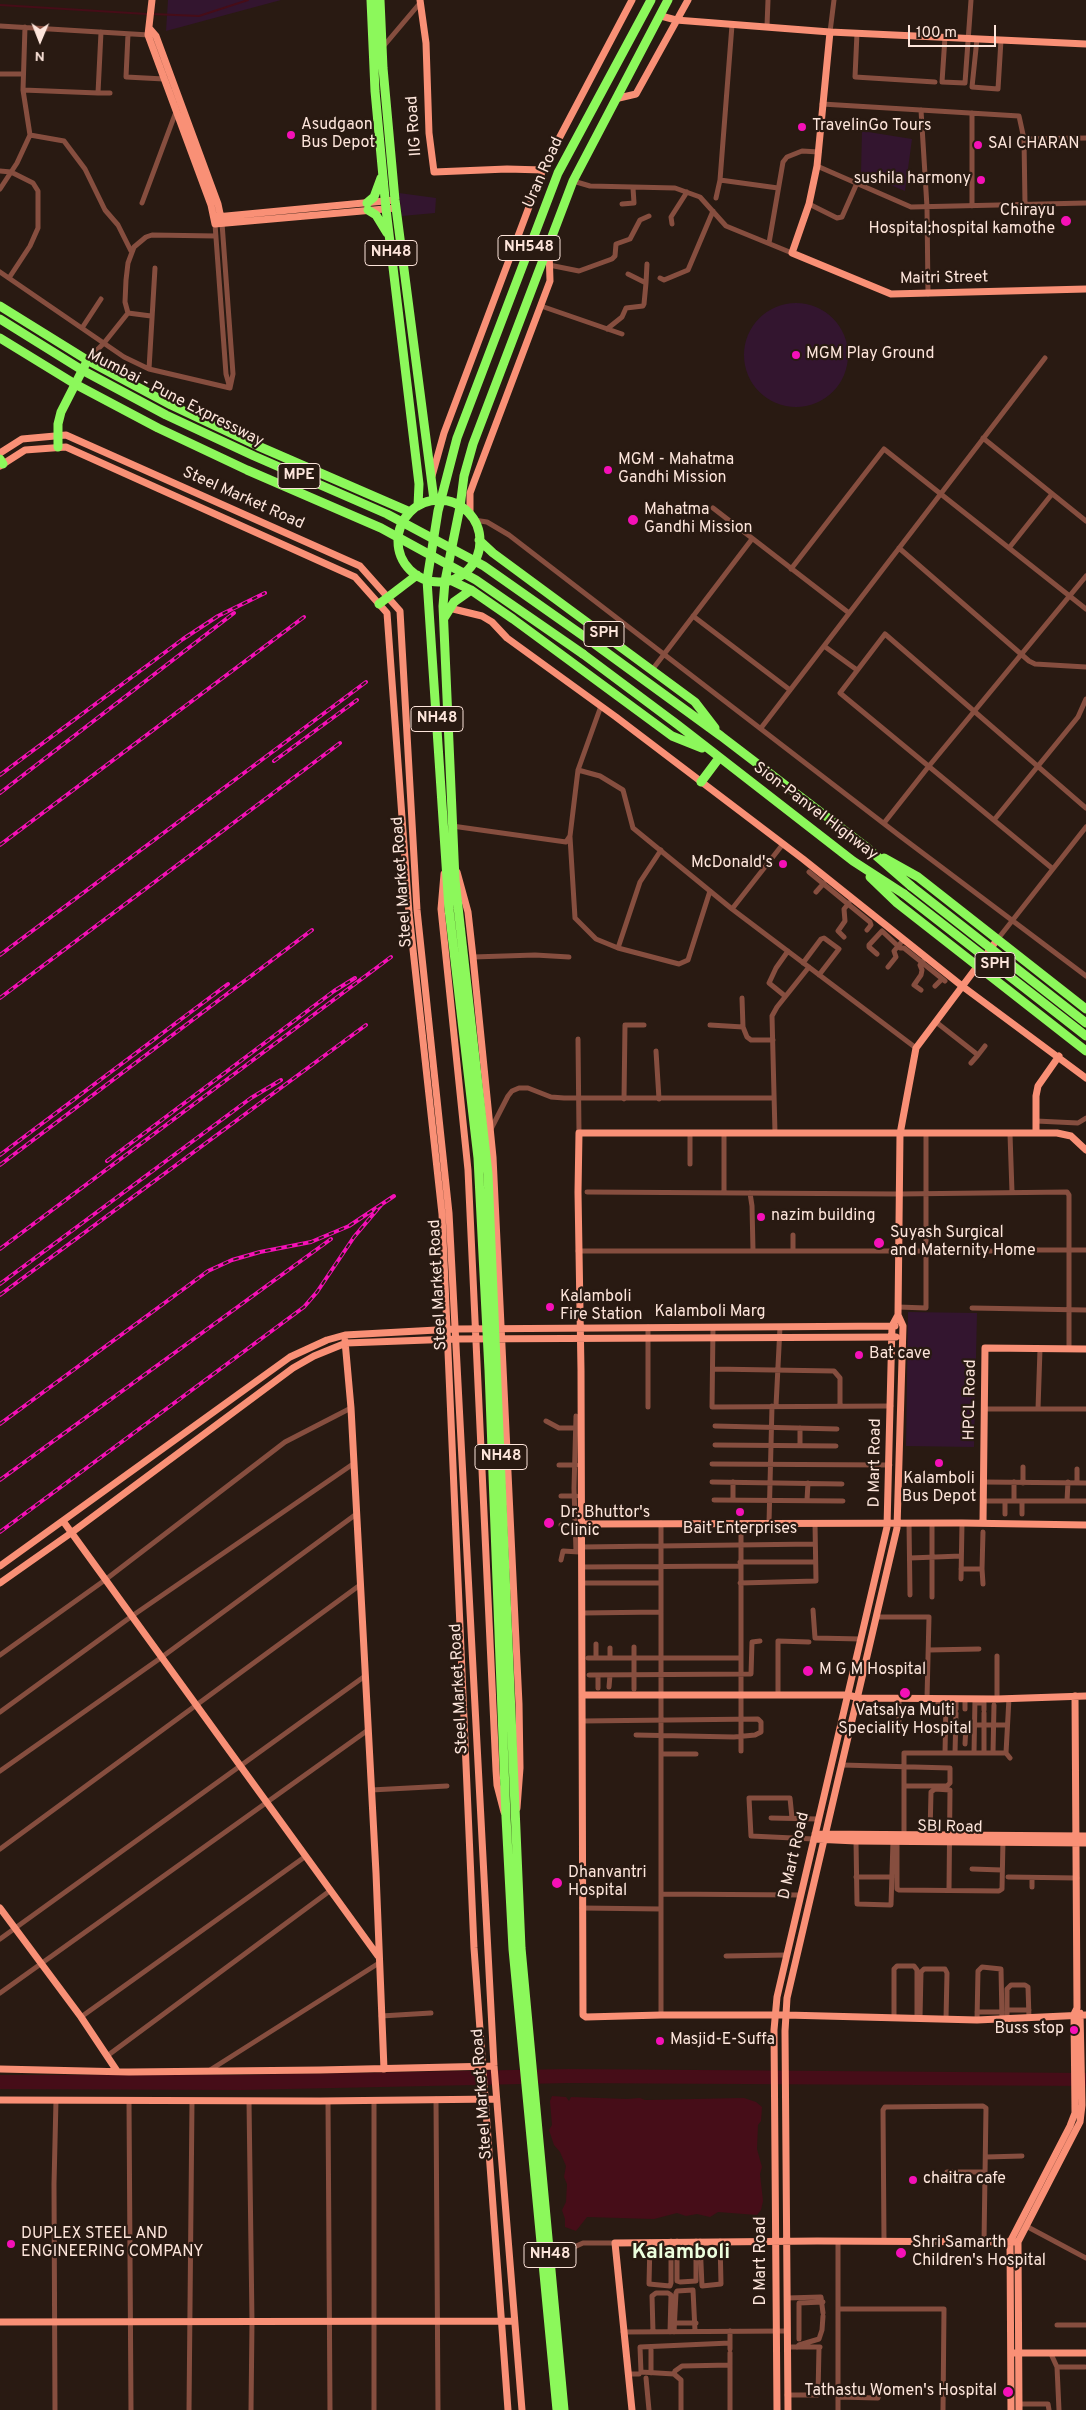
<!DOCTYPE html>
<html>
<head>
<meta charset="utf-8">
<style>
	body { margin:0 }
	#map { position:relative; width:1086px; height:2410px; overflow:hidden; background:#291a12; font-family:Overpass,sans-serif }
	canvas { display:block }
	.north { position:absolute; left:15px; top:15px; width:50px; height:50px; -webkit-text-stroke:4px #291a12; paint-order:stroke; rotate:181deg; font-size:14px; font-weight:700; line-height:20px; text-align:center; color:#fde5db }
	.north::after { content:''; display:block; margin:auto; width:18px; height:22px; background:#fde5db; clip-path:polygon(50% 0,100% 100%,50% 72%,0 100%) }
	.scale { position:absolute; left:908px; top:25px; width:88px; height:22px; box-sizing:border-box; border:2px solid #fde5db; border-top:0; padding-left:6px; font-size:15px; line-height:18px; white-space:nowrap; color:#fde5db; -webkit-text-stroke:4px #291a12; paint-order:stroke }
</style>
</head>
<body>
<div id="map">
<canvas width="1086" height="2410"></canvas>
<div class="north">N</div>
<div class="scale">100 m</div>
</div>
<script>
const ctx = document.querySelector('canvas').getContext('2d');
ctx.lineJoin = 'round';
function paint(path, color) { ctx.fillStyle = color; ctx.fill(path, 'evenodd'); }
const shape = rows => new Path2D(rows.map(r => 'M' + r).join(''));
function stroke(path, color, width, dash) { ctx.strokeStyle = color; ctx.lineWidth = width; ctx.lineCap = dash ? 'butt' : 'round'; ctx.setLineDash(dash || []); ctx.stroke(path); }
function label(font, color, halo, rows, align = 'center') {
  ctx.font = font + ' Overpass,sans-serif'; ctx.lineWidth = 4.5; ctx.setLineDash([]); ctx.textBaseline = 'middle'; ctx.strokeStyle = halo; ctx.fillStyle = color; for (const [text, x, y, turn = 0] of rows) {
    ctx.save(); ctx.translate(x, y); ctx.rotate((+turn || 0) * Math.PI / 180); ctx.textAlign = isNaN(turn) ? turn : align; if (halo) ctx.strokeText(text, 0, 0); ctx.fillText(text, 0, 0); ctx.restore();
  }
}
const green = shape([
	[168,0,281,0,166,31],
	[862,131,912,139,905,191,861,173],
	[399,193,436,198,435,213,402,216],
	'744 355a52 52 0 1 1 104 0a52 52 0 1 1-104 0Z',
	[908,1312,977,1313,974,1447,906,1446]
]);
const water = shape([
	[568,2069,1086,2073,1086,2086,569,2083,241,2090,0,2089,0,2075,240,2075],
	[552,2096,566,2097,569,2101,571,2097,627,2099,640,2098,645,2100,744,2098,756,2102,762,2107,761,2121,758,2125,757,2149,762,2167,760,2174,763,2201,761,2210,757,2215,718,2212,710,2217,697,2214,686,2216,677,2213,654,2219,587,2217,576,2231,565,2227,565,2219,562,2210,566,2202,567,2184,564,2177,566,2166,560,2152,554,2145,549,2130,552,2125,550,2101]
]);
const stream = shape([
	[0,5,147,14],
	[152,14,199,16,248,0]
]);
const street = shape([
	[0,26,149,35],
	[767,26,768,0],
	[830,32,834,0],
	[857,33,855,77,935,82],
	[128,34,126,77,164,79],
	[945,37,942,82,965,83,971,0],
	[977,39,972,87,998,89,1001,40],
	[382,48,420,3],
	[0,74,23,74],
	[23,90,98,93,101,32],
	[98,93,110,93],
	[822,104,1019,116,1024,139],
	[921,110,927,207,928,294],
	[972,113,972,206],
	[30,135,64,141,85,169,105,210,118,225,131,251],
	[817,166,911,207,1086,203],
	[0,171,11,172,33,183,38,191,38,228,30,246,9,278],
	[720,180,778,188],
	[573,181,590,186,675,188,700,197,726,226,792,253],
	[0,189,17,163,30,135,23,90,25,27],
	[716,198,720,180,732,25],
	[142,203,180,101],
	[622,204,634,203,633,188],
	[809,204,837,218,842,217,857,183],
	[1025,204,1024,139,1086,138],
	[222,223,233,374,230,388],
	[215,224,226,374,230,388],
	[672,224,671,217,687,192],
	[769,243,783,162,787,157,802,151,819,152],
	[549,265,579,271,612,259,615,256,616,244,630,239,640,220,649,216],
	[0,272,124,357,149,369,230,388],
	[660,278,664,280,688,270,713,211],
	[646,283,647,264],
	[541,306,622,334],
	[128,313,125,302,126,280,128,263,134,247,146,237,152,235,216,236],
	[82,328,101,299],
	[607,329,622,317,626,308,643,306,644,304,646,283,628,274],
	[87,360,104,343,128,313,151,316],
	[149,369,155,268],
	[983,438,1086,521],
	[713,508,849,613],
	[474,520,487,522,509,535,900,836,1086,976],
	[899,548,1029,661,1035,664,1086,667],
	[1009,548,1052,494],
	[791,569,884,449,1086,609],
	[693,616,790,690],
	[824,646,857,670],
	[652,670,752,539],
	[761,728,1045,358],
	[578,770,600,776,623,790,633,828,732,909,916,1048],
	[994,820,1078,717,1086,699],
	[884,823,929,766,1086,576],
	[452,826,566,842,570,836,578,770,601,706],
	[570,837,575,918,596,939,618,948,640,882,661,850],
	[1053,869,840,693,885,634,1086,808],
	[809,872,870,922,871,925,867,930],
	[816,892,824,883],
	[732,909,783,844],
	[844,937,838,931,845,921,844,909,849,903],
	[997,940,1086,827],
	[618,948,679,964,688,960,710,891],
	[877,954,869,947,869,945,882,931,900,948,904,948,945,981],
	[473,957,535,955,569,957],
	[803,963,821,939,824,938,839,949,819,975],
	[888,967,896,957,894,951,904,939],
	[935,986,942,979],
	[921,990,914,985,921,975,922,970,920,965,923,961],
	[785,996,769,983,776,968,788,951],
	[742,998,743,1027],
	[936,1022,978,1055,971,1063],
	[710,1025,743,1027,747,1037,751,1040,773,1040],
	[578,1039,579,1133],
	[656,1051,659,1099],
	[978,1055,985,1046],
	[624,1099,625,1025,644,1025],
	[1036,1121,1078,1123,1086,1118],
	[491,1129,508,1096,512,1091,519,1088,528,1088,551,1097,564,1098,773,1098],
	[775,1133,772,1016,777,1007,809,967],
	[1010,1134,1012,1192],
	[690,1164,690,1133],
	[587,1192,899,1194,1067,1192,1069,1195,1069,1349],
	[724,1192,724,1133],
	[750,1193,752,1206,753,1250],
	[793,1250,793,1235],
	[1018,1250,1086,1250],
	[578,1251,991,1251],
	[898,1307,926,1308,926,1134],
	[972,1308,1086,1310],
	[713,1327,712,1407,891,1406],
	[713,1369,834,1371,840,1378,840,1406],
	[776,1406,780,1327],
	[648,1407,648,1327],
	[984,1409,1086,1409],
	[1038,1409,1040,1349],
	[576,1416,574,1488,576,1552],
	[546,1421,559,1428,578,1428],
	[715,1426,837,1429],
	[800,1428,800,1444],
	[715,1445,836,1446],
	[712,1464,890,1465],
	[559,1465,576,1465],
	[712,1482,842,1484],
	[984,1482,1086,1483],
	[1077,1482,1077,1469],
	[1023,1483,1023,1467],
	[561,1496,576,1496],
	[714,1500,843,1501],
	[733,1500,733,1482],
	[807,1500,808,1483],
	[983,1501,1067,1501,1068,1482],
	[1014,1501,1014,1482],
	[1067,1501,1086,1501],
	[1005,1514,1005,1501],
	[1022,1514,1022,1501],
	[661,1523,661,2015],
	[741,1523,741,1751],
	[769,1523,772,1406],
	[909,1523,910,1595],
	[932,1523,932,1597],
	[561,1525,579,1525],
	[582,1547,815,1544],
	[910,1558,961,1556],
	[561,1560,563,1551,579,1552],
	[740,1562,815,1562],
	[582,1567,740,1566],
	[961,1569,982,1569,983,1584],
	[982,1569,983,1532],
	[961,1579,962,1523],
	[582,1583,661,1583],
	[740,1583,816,1581,815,1523],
	[813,1610,815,1638,861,1639],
	[582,1613,661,1612],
	[877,1617,929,1617,927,1698],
	[596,1644,596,1658],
	[929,1650,979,1649],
	[0,1655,105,1580,285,1442,351,1408],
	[588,1658,741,1658],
	[610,1658,610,1648],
	[589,1675,751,1674,752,1642,760,1641],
	[609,1687,610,1675],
	[598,1688,598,1675],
	[634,1689,634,1647],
	[778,1695,778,1641,809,1642],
	[899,1698,899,1725],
	[1009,1698,1006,1753,1010,1758],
	[997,1699,997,1656],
	[938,1703,946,1703,945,1753],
	[975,1703,984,1703,984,1710],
	[956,1709,956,1699],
	[965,1709,965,1699],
	[938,1711,938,1702],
	[0,1712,132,1616,353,1464],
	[582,1721,758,1719,761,1722,761,1732,755,1735,734,1737,636,1735],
	[944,1725,1007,1725],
	[965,1744,966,1725],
	[955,1753,956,1713],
	[974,1753,975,1699],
	[984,1753,984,1713],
	[993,1753,994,1705],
	[661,1754,696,1754],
	[842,1765,950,1768,950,1783,947,1786,904,1786],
	[0,1771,162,1657,355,1515],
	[371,1790,447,1786],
	[771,1818,818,1819],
	[792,1818,790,1798,749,1798,751,1836,814,1839],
	[930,1834,931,1792,935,1789,950,1790,949,1890],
	[904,1836,904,1753,1006,1753],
	[856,1841,857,1904,891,1905,893,1841],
	[897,1841,897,1889,899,1890,999,1891,1002,1889,1003,1840],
	[0,1849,360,1585],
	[972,1869,1002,1870],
	[856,1877,892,1877],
	[1008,1877,1077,1878],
	[1032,1887,1032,1878],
	[661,1894,800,1895],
	[582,1908,661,1909],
	[0,1939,365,1676],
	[726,1956,786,1955],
	[0,1993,368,1730],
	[1007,2010,1029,2010],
	[977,2012,1002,2012],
	[381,2016,431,2013],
	[81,2017,306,1856],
	[894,2018,894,1969,897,1966,914,1966,917,1970,917,2018],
	[920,2018,921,1972,924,1969,945,1969,947,1973,946,2019],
	[1007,2019,1007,1989,1011,1985,1025,1985,1028,1987,1029,2018],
	[977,2020,978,1971,982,1967,1001,1969,1002,2019],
	[107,2056,331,1890],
	[210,2070,379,1963],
	[436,2099,438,2410],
	[374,2100,374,2410],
	[129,2101,131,2410],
	[249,2101,252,2322,251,2410],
	[328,2101,330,2410],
	[986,2157,1022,2156],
	[947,2172,985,2172],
	[1026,2226,1086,2258],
	[677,2241,677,2281,680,2282,696,2281,696,2241],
	[700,2241,702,2286,721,2284,720,2241],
	[884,2241,883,2110,885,2107,983,2106,986,2108,984,2242],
	[650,2242,649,2284,670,2286,671,2283,671,2241],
	[550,2253,561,2253,583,2243,615,2243],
	[677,2253,696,2254],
	[787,2298,821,2297,823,2313],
	[839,2309,944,2309,943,2410],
	[675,2323,696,2323],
	[1057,2325,1086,2325],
	[730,2331,730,2349],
	[623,2332,787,2331],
	[653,2332,652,2296,656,2293,668,2293,671,2295,670,2332],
	[674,2332,676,2293,677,2291,693,2290,695,2331],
	[799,2339,799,2303,823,2302],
	[787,2347,820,2347],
	[797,2347,799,2345,819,2339,822,2330,823,2316],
	[730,2353,730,2410],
	[1051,2354,1057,2367,1059,2410],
	[1057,2367,1085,2367],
	[651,2373,651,2350],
	[628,2374,639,2374],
	[674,2374,675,2371,682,2366,730,2365],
	[646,2378,649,2410],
	[787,2395,818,2395,819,2347],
	[838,2397,878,2398,880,2391],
	[1019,2404,1048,2404,1049,2410],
	[55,2410,54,2184,56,2100],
	[189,2410,192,2101],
	[681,2410,681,2380,674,2374,641,2372,640,2347,730,2343],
	[838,2410,838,2241]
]);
const secondary = shape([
	[152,0,148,35,211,205,215,224,396,208],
	[420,0,426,43,429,133,434,172,507,169,543,170],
	[661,16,676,20,830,32,1086,44],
	[150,29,156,36,218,204,222,223],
	[830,32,817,166,809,204,792,253,891,294,1086,289],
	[619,98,636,94,688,0],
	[216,217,395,200],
	[0,453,22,439,66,435,360,566,400,611,417,910,449,1213,494,2066,522,2410],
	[0,466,25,450,66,447,355,577,387,613,409,913,442,1214,474,1948,508,2410],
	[432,476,444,433,544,167,632,0],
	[470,515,470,493,474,482,550,281,549,249],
	[449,608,482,616,492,622,507,638,616,717,803,859,962,986,1086,1078],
	[457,872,468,912,473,957,493,1157,519,1704,520,1768,517,1808],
	[444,874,441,909,468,1170,496,1770,497,1785,504,1812],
	[1036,1133,1036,1096,1038,1086,1059,1056],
	[1086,1150,1071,1136,1057,1133,579,1133,578,1192,581,1370,583,2015,586,2017,661,2015,786,2015,977,2020,1086,2015],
	[345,1341,351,1408,376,1873,384,2069],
	[63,1521,378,1956],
	[983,1523,985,1348,1086,1349],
	[582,1524,962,1523,1086,1525],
	[0,1566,290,1357,327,1340,345,1335,455,1329,895,1326],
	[0,1583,71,1533,293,1368,314,1356,346,1343,455,1339,896,1337],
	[582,1695,848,1695,859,1698,997,1699,1086,1696],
	[815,1834,1086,1836],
	[814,1839,856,1841,1086,1843],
	[0,1908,81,2017,117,2071],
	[0,2069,129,2072,320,2070,494,2066],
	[0,2100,320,2101,496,2099],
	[0,2322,514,2321],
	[1014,2353,1086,2353],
	[632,2410,615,2243,817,2241,1018,2242],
	[777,2410,774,2030,777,1997,887,1527,892,1326,898,1315,900,1134,916,1048,997,940],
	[788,2410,785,2031,787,1998,897,1528,903,1326,898,1315],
	[1011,2410,1010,2242,1070,2126,1075,2113,1074,2014,1077,2008,1075,1696],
	[1019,2410,1018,2242,1080,2122,1082,2105,1080,2013]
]);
const highway = shape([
	[371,0,375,91,386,209,419,484,418,506],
	[380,0,383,68,395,200,434,500],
	[367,203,374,197,381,178],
	[368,210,376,215,387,233],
	[0,306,87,360,171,405,258,446,410,512],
	[58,447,58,424,61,412,85,365],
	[0,459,3,464],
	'398 541a41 41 0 1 1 82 0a41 41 0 1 1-82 0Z',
	[479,540,493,553,695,702,715,728],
	[450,580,471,590,513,619,672,736,702,748],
	[379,604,417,575],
	[444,618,454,602,471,590],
	[592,642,721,736,865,846,911,886],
	[583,654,678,725,853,861,904,894],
	[701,782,719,758],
	[884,858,918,877,1086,1009],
	[870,877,897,903,1086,1051],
	[557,2410,513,1949,506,1817,489,1370,478,1158,449,909,427,580,438,511,457,438,558,173,651,0],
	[564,2410,521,1948,488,1174,455,880,443,606,445,581,460,507,464,476,473,444,573,181,668,0]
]);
const rail = shape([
	[274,761,357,700],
	[0,775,183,639,218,616,265,593],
	[0,793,234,613],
	[0,845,304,617],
	[0,955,366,682],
	[0,998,340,743],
	[0,1155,228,984],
	[107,1161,334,991,355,978],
	[0,1165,312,930],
	[0,1249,391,957],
	[0,1284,251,1098,281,1080],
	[0,1295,366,1025],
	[0,1424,208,1271,232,1260,260,1252,311,1242,349,1226,394,1196],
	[0,1480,331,1239],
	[0,1532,304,1307,317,1292,354,1237,382,1204]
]);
const highwayBridge = shape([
	[0,319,82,370,166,415,254,456,387,514,484,566,592,642],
	[0,338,75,384,158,428,247,470,381,528,476,580,583,654],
	[911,886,1086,1023],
	[904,894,1086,1036]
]);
const markers = [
	[802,127,5,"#f510b7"],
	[291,135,5,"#f510b7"],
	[978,145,5,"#f510b7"],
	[981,180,5,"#f510b7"],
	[1066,221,6,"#f510b7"],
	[796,355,5,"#f510b7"],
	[608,470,5,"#f510b7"],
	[633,520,6,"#f510b7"],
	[783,864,5,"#f510b7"],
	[761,1217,5,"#f510b7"],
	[879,1243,6,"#f510b7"],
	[550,1307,5,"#f510b7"],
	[859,1355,5,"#f510b7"],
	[939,1463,5,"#f510b7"],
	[740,1512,5,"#f510b7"],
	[549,1523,6,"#f510b7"],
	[808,1671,6,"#f510b7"],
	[905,1693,6,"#f510b7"],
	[557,1883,6,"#f510b7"],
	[1074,2030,5,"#f510b7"],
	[660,2041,5,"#f510b7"],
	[913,2180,5,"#f510b7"],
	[11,2244,5,"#f510b7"],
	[901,2253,6,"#f510b7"],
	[1008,2392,6,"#f510b7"]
];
const shields = [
	[529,248,62],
	[391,253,52],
	[299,476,42],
	[604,634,40],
	[437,719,52],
	[995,965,40],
	[501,1457,52],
	[550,2255,52]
];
const shieldNames = [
	["NH548",529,248],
	["NH48",391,253],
	["MPE",299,476],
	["SPH",604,634],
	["NH48",437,719],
	["SPH",995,965],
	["NH48",501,1457],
	["NH48",550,2255]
];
const poiNames = [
	["Asudgaon",301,126],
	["Bus Depot",301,144],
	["TravelinGo Tours",812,127],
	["SAI CHARAN",988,145],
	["sushila harmony",971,180,"right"],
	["Chirayu",1055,212,"right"],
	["Hospital;hospital kamothe",1055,230,"right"],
	["MGM Play Ground",806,355],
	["MGM - Mahatma",618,461],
	["Gandhi Mission",618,479],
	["Mahatma",644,511],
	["Gandhi Mission",644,529],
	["McDonald's",773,864,"right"],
	["nazim building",771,1217],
	["Suyash Surgical",890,1234],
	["and Maternity Home",890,1252],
	["Kalamboli",560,1298],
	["Fire Station",560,1316],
	["Bat cave",869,1355],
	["Kalamboli",939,1480,"center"],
	["Bus Depot",939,1498,"center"],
	["Dr. Bhuttor's",560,1514],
	["Clinic",560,1532],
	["Bait Enterprises",740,1530,"center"],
	["M G M Hospital",819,1671],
	["Vatsalya Multi",905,1712,"center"],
	["Speciality Hospital",905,1730,"center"],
	["Dhanvantri",568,1874],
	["Hospital",568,1892],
	["Buss stop",1064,2030,"right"],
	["Masjid-E-Suffa",670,2041],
	["chaitra cafe",923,2180],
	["DUPLEX STEEL AND",21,2235],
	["ENGINEERING COMPANY",21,2253],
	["Shri Samarth",912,2244],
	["Children's Hospital",912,2262],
	["Tathastu Women's Hospital",997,2392,"right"]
];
const streetNames = [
	["IIG Road",415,126,-94],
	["Uran Road",544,173,-66],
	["Maitri Street",944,279,-1],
	["Mumbai - Pune Expressway",175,399,27],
	["Steel Market Road",243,499,24],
	["Sion-Panvel Highway",815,812,37],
	["Steel Market Road",403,882,-94],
	["Steel Market Road",439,1285,-93],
	["Kalamboli Marg",710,1313],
	["HPCL Road",971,1400,-89],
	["D Mart Road",876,1463,-89],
	["Steel Market Road",460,1689,-93],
	["SBI Road",950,1828,1],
	["D Mart Road",795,1856,-77],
	["Steel Market Road",483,2094,-94],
	["D Mart Road",762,2261,-90]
];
const districtNames = [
	["Kalamboli",681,2254]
];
paint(green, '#33152f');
paint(water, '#460d18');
stroke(stream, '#460d18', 2);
stroke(street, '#864e3f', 5);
stroke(secondary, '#f99076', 7);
stroke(highway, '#8cf85b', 9);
stroke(rail, '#f510b7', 4);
stroke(rail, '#291a12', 2, [5.5]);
stroke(highwayBridge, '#8cf85b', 9);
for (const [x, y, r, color] of markers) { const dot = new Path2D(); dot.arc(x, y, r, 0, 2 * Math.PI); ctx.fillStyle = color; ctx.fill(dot); stroke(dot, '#291a12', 2); }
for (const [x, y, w] of shields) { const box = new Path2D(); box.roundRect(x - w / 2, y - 12.5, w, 25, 4); ctx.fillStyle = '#291a12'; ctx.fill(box); stroke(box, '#fde5db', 1); }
label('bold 15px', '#fde5db', null, shieldNames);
label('16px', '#fde5db', '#291a12', poiNames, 'left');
label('16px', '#fde5db', '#291a12', streetNames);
label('bold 21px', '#ecfedd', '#291a12', districtNames);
</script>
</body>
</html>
